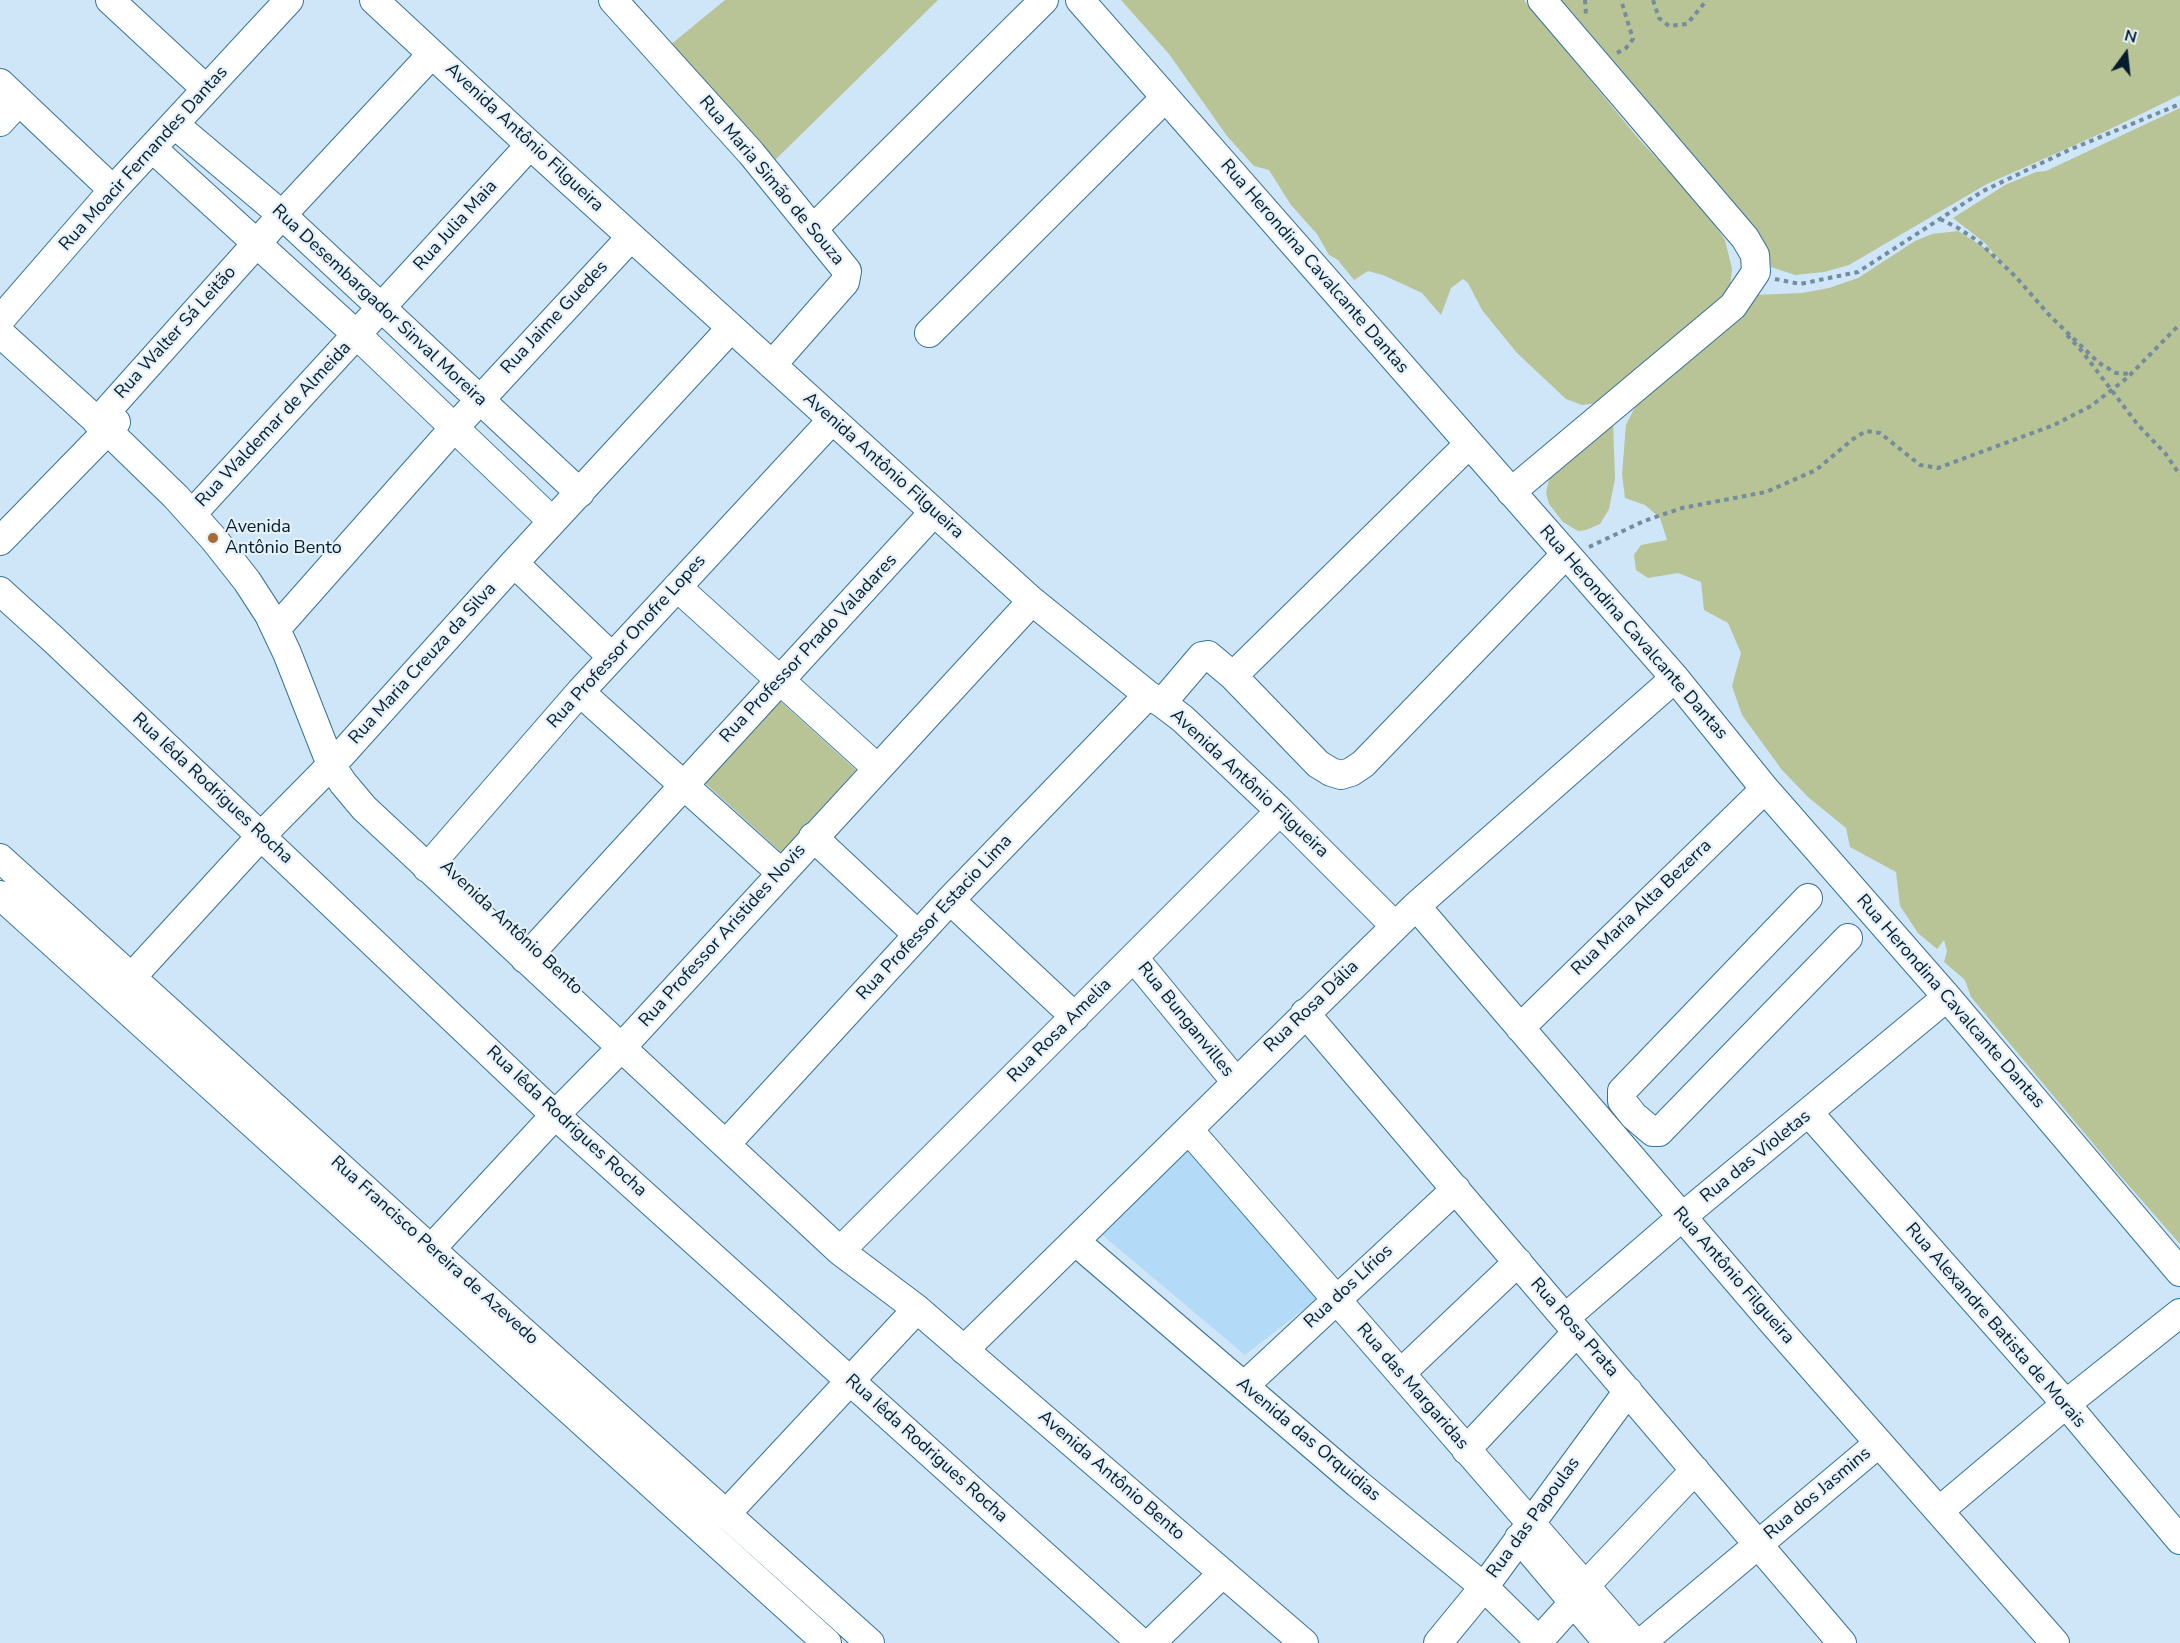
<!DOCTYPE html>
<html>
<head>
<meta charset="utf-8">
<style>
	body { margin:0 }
	#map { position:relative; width:2180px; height:1643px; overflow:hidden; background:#cee6f7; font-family:"Nunito Sans",sans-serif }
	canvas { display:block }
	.north { position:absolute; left:2096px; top:24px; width:60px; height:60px; -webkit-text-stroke:4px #e5f1fa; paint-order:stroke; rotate:15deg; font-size:16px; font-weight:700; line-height:24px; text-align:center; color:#041c2c }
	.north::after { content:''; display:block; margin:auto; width:21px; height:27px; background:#041c2c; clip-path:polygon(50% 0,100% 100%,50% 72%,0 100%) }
</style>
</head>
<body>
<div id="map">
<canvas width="2180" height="1643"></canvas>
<div class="north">N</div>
</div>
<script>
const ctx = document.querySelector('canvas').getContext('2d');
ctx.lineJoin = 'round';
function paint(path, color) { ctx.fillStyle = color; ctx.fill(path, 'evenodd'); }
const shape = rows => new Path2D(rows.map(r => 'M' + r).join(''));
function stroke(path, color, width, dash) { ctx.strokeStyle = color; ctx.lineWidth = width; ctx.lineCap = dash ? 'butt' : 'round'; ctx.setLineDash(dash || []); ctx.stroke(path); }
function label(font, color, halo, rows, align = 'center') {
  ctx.font = font + ' "Nunito Sans",sans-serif'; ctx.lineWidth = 4.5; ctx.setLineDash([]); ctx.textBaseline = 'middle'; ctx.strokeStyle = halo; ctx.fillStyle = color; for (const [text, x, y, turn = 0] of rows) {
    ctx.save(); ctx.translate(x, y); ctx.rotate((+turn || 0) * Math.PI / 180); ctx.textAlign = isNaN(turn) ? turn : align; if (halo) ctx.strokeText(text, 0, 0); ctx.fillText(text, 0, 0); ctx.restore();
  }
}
const built = shape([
	[1191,1147,1331,1288,1245,1355,1100,1233]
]);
const green = shape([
	[725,0,938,0,773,162,669,46],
	[1121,0,1524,0,1638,138,1706,212,1725,240,1732,269,1730,288,1714,310,1606,402,1582,405,1566,399,1517,353,1482,310,1468,283,1463,279,1451,288,1441,315,1422,293,1383,275,1368,271,1354,280,1338,260,1329,255,1317,234,1291,205,1269,170,1254,166,1227,136,1169,54],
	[1546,0,2180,0,2180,95,2104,132,1987,184,1849,265,1824,272,1795,275,1771,267,1759,250],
	[2180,108,2180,1244,2116,1171,1971,997,1965,980,1944,962,1947,951,1944,940,1937,949,1918,933,1900,906,1896,872,1850,847,1846,828,1808,797,1782,770,1742,715,1732,686,1741,653,1728,623,1704,610,1701,582,1678,573,1648,578,1636,570,1634,555,1641,545,1667,540,1660,518,1645,505,1625,498,1622,474,1626,425,1633,411,1648,388,1754,295,1802,293,1829,288,1858,278,1915,241,1932,234,1958,231,1988,250,2007,269,1985,243,1953,218,2005,185,2036,172,2046,171],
	[1613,420,1615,479,1609,509,1600,524,1586,530,1578,531,1563,522,1549,504,1546,493,1551,470],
	[780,701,856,770,781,852,705,783]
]);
const path = shape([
	[1585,0,1586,15],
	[1653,0,1659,18,1669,26,1687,24,1707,0],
	[1617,53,1626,48,1633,39,1621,0],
	[1940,219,1958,228,1978,241,2016,277,2050,316,2099,363,2116,373,2131,374],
	[1775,279,1800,284,1858,272,1983,191,2069,150,2180,104],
	[2067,335,2081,350,2138,425,2165,453,2180,475],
	[1589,547,1644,521,1682,508,1766,492,1816,470,1853,439,1866,431,1880,433,1920,465,1938,468,2054,425,2091,406,2127,378,2180,324]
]);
const minor = shape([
	[110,0,206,89],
	[374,0,530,145,1032,601,1148,695,1162,703,1183,719,1280,811,1395,926],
	[613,0,751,153,847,271,845,282,772,365],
	[1080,0,1675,678,1765,789,1947,997,2180,1272],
	[0,83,113,190],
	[0,122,19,101],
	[174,124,282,215,580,493],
	[152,148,357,335,552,521],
	[813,229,1044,0],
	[0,320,113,190,289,0],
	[0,333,107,430,176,497,213,538,247,581,269,615,287,653,331,765,343,783,364,808,840,1251,917,1309,1304,1643],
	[929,333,1165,98],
	[97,422,282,215,432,54],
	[1511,492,1733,306,1756,272,1755,255,1745,238,1542,0],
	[192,514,530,145],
	[0,541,116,422],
	[514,563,612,657],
	[677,587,877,768],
	[0,591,54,640,555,1115,1141,1643],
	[276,629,453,429,631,237],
	[1233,676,1469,444],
	[580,692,780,872],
	[1162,703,1202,656,1208,655,1233,676,1318,764,1331,772,1341,775,1351,772,1363,764,1566,554],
	[813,837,918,935],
	[0,858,431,1249,870,1643],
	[427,868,580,692,832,420],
	[0,895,827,1643],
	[1808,898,1622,1091,1622,1101,1634,1116,1653,1132,1659,1132,1848,938],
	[950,900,1075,1017],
	[1416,906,1775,1325,2055,1643],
	[1134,958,1236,1082],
	[525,959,934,512],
	[118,992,261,836,342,754,514,563,731,328],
	[1305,1013,1842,1643],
	[1520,1028,1765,789],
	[1809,1113,2066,1404,2180,1540],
	[1189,1130,1635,1643],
	[726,1144,950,900,1148,695],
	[1075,1241,1358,1484,1484,1587,1539,1641],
	[840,1251,1280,811],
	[417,1264,555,1115,621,1048,1032,601],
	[1565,1318,1682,1217,1947,997],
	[964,1350,1416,906,1675,678],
	[1401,1373,1518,1262],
	[1244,1386,1456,1189],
	[1466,1450,1577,1332],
	[1939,1511,2066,1404,2180,1313],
	[726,1514,917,1309],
	[1519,1538,1608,1643],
	[1586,1585,1695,1470],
	[1151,1643,1223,1573],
	[1438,1643,1484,1587,1628,1391],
	[1537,1643,1573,1603],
	[1641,1643,1879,1443]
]);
const markers = [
	[213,538,6,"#aa6a33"]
];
const streetNames = [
	["Avenida Antônio Filgueira",524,138,43],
	["Rua Moacir Fernandes Dantas",144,159,-48],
	["Rua Maria Simão de Souza",771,181,50],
	["Rua Julia Maia",456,226,-48],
	["Rua Herondina Cavalcante Dantas",1314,267,49],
	["Rua Desembargador Sinval Moreira",379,306,43],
	["Rua Jaime Guedes",555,318,-47],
	["Rua Walter Sá Leitão",176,333,-48],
	["Rua Waldemar de Almeida",274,425,-47],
	["Avenida Antônio Filgueira",883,466,42],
	["Rua Herondina Cavalcante Dantas",1633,633,49],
	["Rua Professor Onofre Lopes",627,642,-48],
	["Rua Professor Prado Valadares",809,649,-47],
	["Rua Maria Creuza da Silva",423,664,-48],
	["Avenida Antônio Filgueira",1249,784,43],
	["Rua Iêda Rodrigues Rocha",212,789,43],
	["Rua Maria Alta Bezerra",1642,908,-44],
	["Rua Professor Estacio Lima",935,918,-47],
	["Avenida Antônio Bento",511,928,43],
	["Rua Professor Aristides Novis",723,936,-48],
	["Rua Herondina Cavalcante Dantas",1950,1002,49],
	["Rua Rosa Dália",1312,1007,-44],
	["Rua Bunganvilles",1185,1020,51],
	["Rua Rosa Amelia",1060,1031,-45],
	["Rua Iêda Rodrigues Rocha",566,1122,43],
	["Rua das Violetas",1756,1157,-39],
	["Rua Francisco Pereira de Azevedo",434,1251,42],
	["Rua Antônio Filgueira",1733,1276,49],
	["Rua dos Lírios",1349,1287,-43],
	["Rua Alexandre Batista de Morais",1995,1326,49],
	["Rua Rosa Prata",1574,1328,49],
	["Rua das Margaridas",1412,1387,49],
	["Avenida das Orquidias",1308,1440,40],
	["Rua Iêda Rodrigues Rocha",926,1449,42],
	["Avenida Antônio Bento",1111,1476,41],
	["Rua dos Jasmins",1818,1494,-40],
	["Rua das Papoulas",1534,1518,-54]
];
const poiNames = [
	["Avenida",225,528],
	["Antônio Bento",225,549]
];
paint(built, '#b3dbf7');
paint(green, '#b8c396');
stroke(minor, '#367298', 30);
stroke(path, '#748c9d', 4, [4.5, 4.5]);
stroke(minor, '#fff', 28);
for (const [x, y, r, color] of markers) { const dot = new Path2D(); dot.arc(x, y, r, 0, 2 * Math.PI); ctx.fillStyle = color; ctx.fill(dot); stroke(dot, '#e5f1fa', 2); }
label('18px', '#041c2c', '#e5f1fa', streetNames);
label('18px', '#041c2c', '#e5f1fa', poiNames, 'left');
</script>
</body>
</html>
